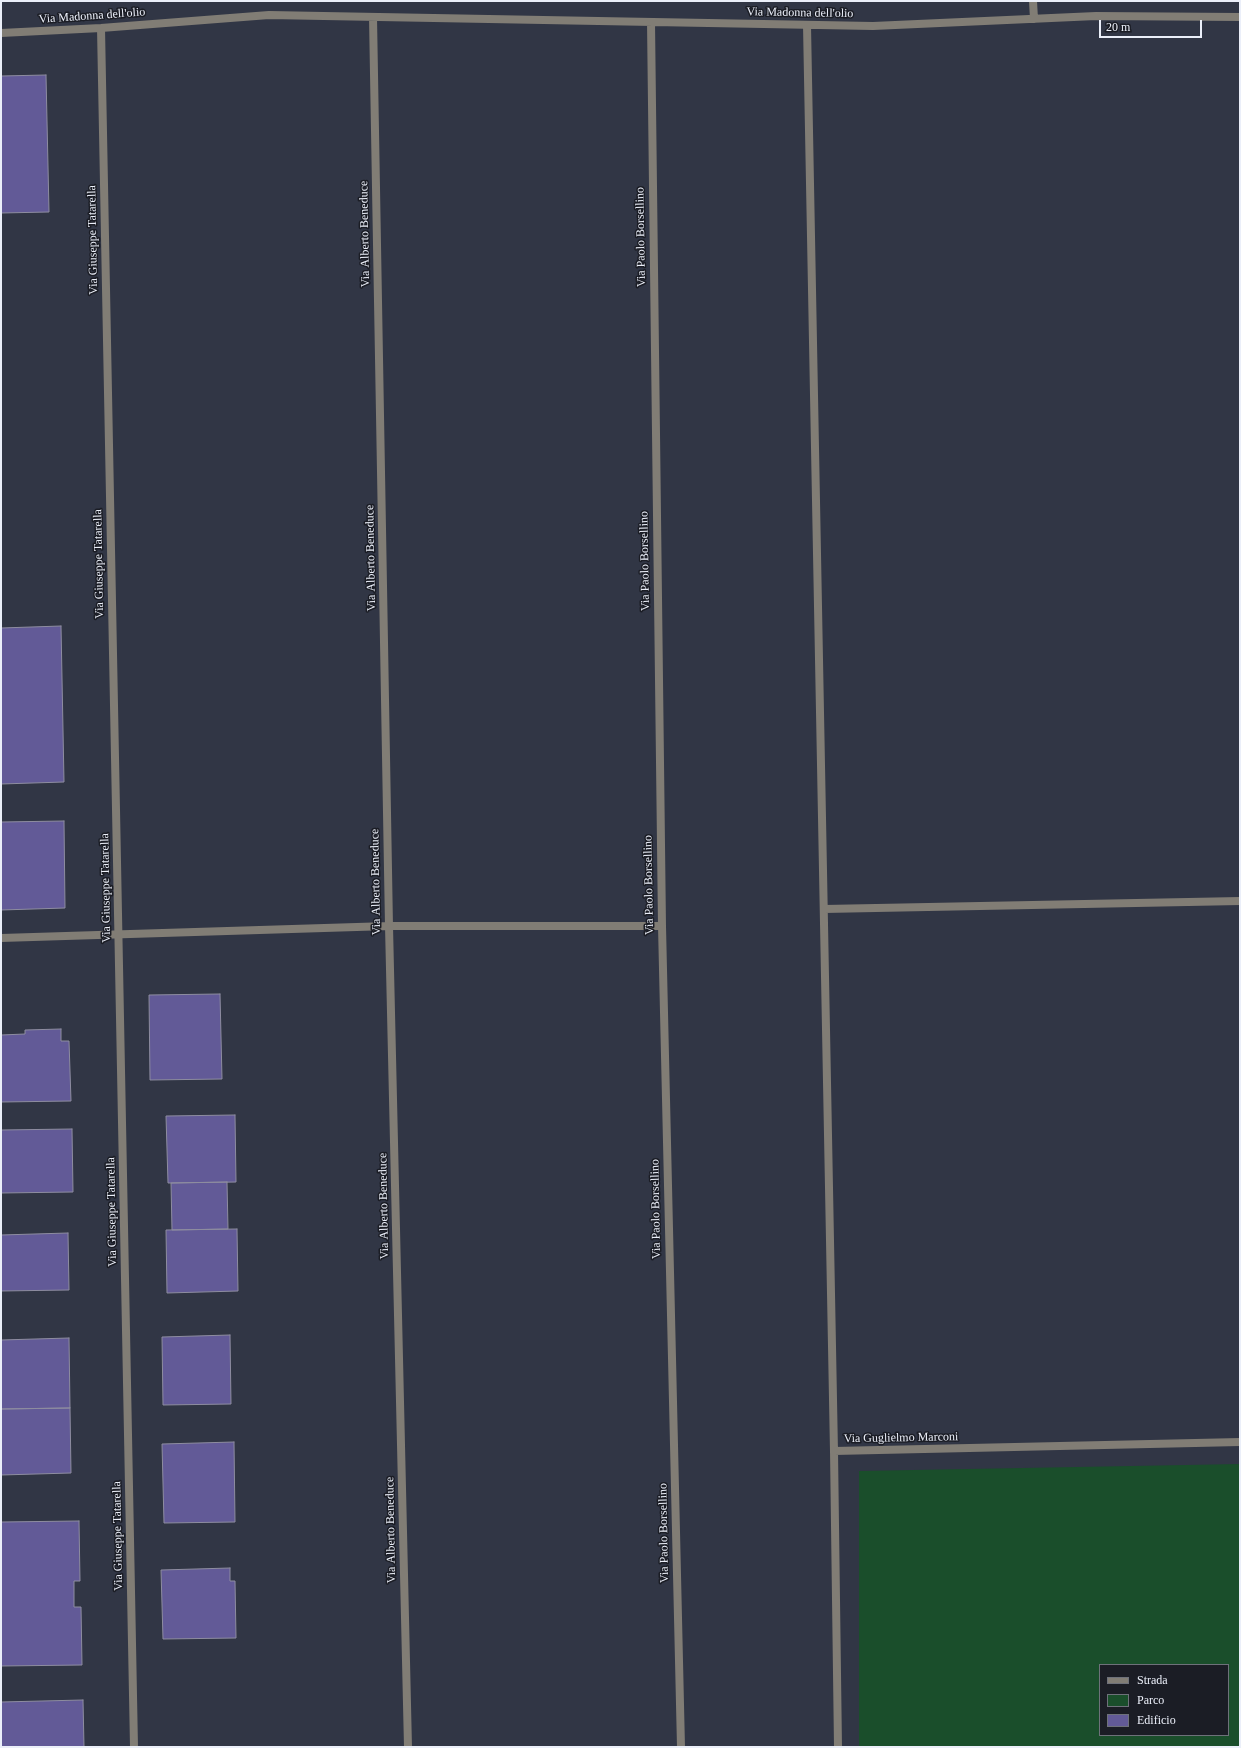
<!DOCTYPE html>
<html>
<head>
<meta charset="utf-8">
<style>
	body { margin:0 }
	#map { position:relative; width:1241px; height:1748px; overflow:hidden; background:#313645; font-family:"Times New Roman",serif }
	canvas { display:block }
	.frame { position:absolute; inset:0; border:2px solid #ebeff9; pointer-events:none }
	.legend { position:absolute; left:1099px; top:1664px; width:130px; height:72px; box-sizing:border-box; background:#1b1d25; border:1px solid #6e717a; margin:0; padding:5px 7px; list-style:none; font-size:12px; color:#ebeff9 }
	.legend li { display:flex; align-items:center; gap:8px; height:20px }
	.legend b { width:20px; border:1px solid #6e717a }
	.scale { position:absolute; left:1099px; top:20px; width:103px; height:18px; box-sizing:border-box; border:2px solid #ebeff9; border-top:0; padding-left:5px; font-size:12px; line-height:14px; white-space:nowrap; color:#ebeff9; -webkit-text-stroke:3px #1b1d25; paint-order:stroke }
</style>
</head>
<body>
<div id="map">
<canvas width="1241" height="1748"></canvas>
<div class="frame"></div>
<ul class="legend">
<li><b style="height:5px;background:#817d75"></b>Strada</li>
<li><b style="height:11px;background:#1a4e2b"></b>Parco</li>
<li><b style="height:11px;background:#625a97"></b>Edificio</li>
</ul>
<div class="scale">20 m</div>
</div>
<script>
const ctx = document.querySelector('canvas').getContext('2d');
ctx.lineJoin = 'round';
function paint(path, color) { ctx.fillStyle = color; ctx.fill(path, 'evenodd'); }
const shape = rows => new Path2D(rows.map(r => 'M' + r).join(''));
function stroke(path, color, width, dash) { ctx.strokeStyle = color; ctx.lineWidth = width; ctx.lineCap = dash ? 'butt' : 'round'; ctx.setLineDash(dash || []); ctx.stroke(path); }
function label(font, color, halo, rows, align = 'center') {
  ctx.font = font + ' "Times New Roman",serif'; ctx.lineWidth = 3; ctx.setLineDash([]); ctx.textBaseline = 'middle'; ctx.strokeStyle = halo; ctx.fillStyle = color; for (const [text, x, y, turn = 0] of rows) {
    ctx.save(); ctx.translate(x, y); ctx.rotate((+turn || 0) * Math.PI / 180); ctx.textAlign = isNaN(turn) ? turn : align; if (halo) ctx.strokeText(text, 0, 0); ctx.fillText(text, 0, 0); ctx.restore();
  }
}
const green = shape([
	[1240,1464,1240,1747,859,1747,859,1471],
	[1100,1665,1228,1665,1228,1735,1100,1735]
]);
const building = shape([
	[46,75,49,212,1,213,1,76,46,75],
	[61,626,64,782,1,784,1,628,61,626],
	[64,821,65,908,1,910,1,822,64,821],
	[220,994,222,1079,150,1080,149,995,220,994],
	[61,1029,61,1041,69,1041,71,1101,1,1102,1,1035,25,1034,25,1030,61,1029],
	[235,1115,236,1182,168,1183,166,1116,235,1115],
	[72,1129,73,1192,1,1193,1,1130,72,1129],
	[227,1182,228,1229,172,1230,171,1183,227,1182],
	[237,1229,238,1291,167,1293,166,1230,237,1229],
	[68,1233,69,1290,1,1291,1,1235,68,1233],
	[230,1335,231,1404,163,1405,162,1337,230,1335],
	[69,1338,70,1408,1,1409,1,1340,69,1338],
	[70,1408,71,1473,1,1475,1,1409,70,1408],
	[234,1442,235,1522,164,1523,162,1444,234,1442],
	[79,1521,80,1581,74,1581,74,1607,81,1607,82,1665,1,1666,1,1522,79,1521],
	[230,1568,230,1581,235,1581,236,1638,163,1639,161,1570,230,1568],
	[83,1700,84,1747,1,1747,1,1702,83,1700]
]);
const street = shape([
	[1033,1,1034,19],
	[373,17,389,926,408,1747],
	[651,22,662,926,681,1747],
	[807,25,834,1451],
	[101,28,134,1747],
	[1,33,101,28,269,15,873,26,1096,16,1240,17],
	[824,909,1240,901],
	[1,938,389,926,662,926],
	[838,1747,834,1451,1240,1442]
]);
const streetNames = [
	["Via Madonna dell'olio",800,13,1],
	["Via Madonna dell'olio",92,16,-4],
	["Via Alberto Beneduce",365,234,-91],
	["Via Paolo Borsellino",641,237,-91],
	["Via Giuseppe Tatarella",93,240,-91],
	["Via Alberto Beneduce",371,558,-91],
	["Via Paolo Borsellino",645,561,-91],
	["Via Giuseppe Tatarella",99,564,-91],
	["Via Alberto Beneduce",376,882,-91],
	["Via Paolo Borsellino",649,885,-91],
	["Via Giuseppe Tatarella",106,888,-91],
	["Via Alberto Beneduce",384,1206,-91],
	["Via Paolo Borsellino",656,1209,-91],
	["Via Giuseppe Tatarella",112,1212,-91],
	["Via Guglielmo Marconi",901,1438,-1],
	["Via Alberto Beneduce",391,1530,-91],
	["Via Paolo Borsellino",664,1533,-91],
	["Via Giuseppe Tatarella",118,1536,-91]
];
paint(green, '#1a4e2b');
paint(building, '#625a97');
stroke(building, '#8e8da0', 1);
stroke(street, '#817d75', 8);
label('12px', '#ebeff9', '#1b1d25', streetNames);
</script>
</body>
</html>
